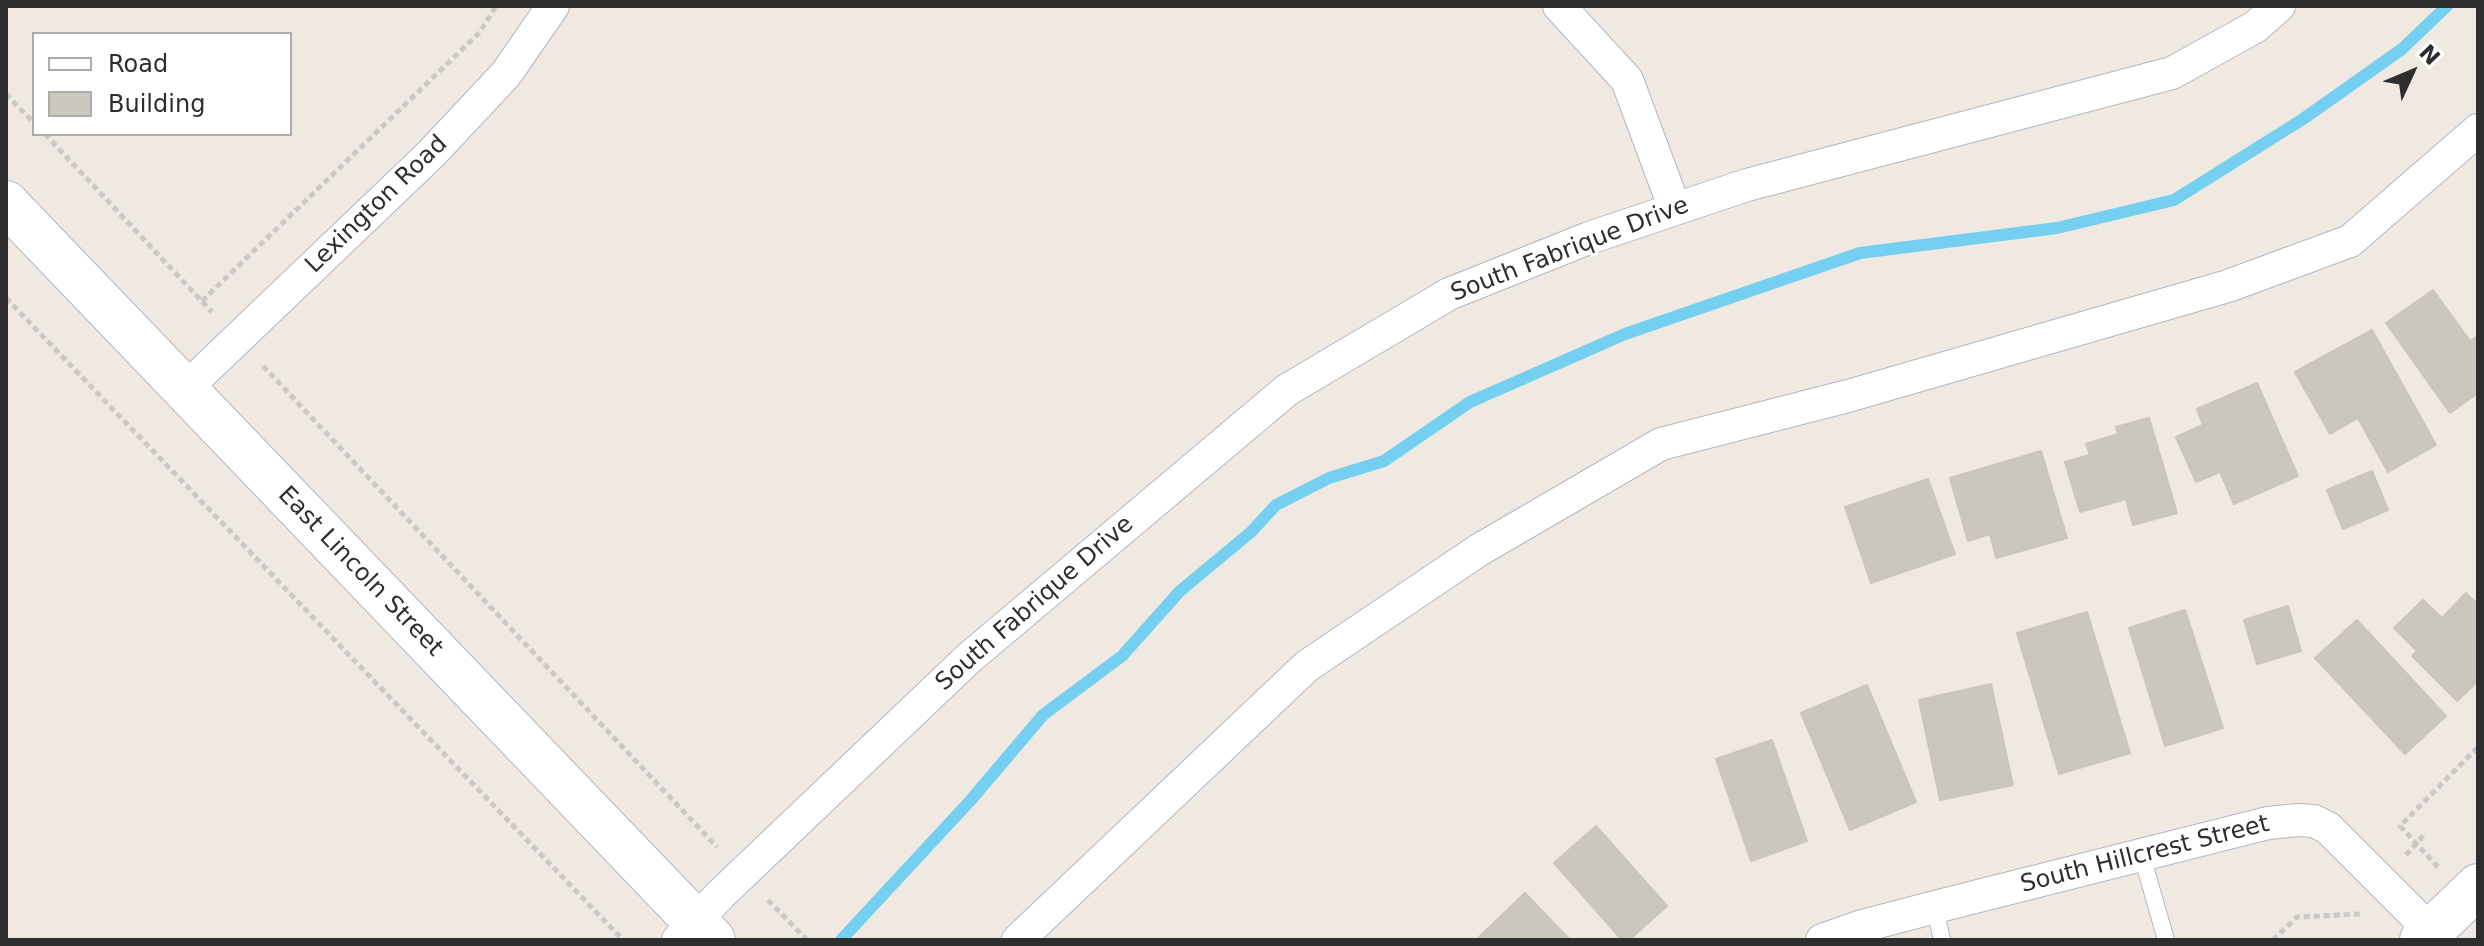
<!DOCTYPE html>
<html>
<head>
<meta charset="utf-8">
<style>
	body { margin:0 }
	#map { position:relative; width:2484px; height:946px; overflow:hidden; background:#efe9e1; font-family:"DejaVu Sans",sans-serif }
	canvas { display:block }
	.frame { position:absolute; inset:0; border:8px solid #2e2e2e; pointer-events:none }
	.legend { position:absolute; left:32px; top:32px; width:260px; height:104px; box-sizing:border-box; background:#fff; border:2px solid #ababab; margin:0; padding:10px 14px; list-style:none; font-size:24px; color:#2e2e2e }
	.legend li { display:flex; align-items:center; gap:16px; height:40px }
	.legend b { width:40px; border:2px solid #ababab }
	.north { position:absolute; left:2372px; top:32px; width:80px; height:80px; -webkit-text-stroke:6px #fff; paint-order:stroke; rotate:46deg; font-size:22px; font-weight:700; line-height:32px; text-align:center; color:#2e2e2e }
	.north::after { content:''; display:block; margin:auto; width:28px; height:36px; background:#2e2e2e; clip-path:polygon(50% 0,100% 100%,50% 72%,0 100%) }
</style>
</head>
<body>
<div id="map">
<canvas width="2484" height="946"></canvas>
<div class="frame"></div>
<ul class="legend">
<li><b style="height:10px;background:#fff"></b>Road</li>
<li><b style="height:22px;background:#cbc7bf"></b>Building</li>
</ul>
<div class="north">N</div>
</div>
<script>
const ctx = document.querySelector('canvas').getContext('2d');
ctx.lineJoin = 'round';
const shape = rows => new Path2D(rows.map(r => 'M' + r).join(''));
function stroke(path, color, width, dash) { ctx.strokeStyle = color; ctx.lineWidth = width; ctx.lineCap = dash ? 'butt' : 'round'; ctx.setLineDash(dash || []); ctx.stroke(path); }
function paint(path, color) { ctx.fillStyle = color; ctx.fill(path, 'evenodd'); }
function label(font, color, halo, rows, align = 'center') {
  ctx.font = font + ' "DejaVu Sans",sans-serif'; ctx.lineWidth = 6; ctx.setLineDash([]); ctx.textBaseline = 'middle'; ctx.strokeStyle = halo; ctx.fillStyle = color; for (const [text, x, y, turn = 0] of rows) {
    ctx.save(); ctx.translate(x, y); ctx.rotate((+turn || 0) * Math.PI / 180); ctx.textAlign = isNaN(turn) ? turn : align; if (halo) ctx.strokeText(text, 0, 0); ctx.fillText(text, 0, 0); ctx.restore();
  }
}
const stream = shape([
	[841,940,970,801,1043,715,1122,656,1180,591,1251,532,1276,505,1329,478,1384,461,1470,402,1625,334,1860,253,2057,228,2174,200,2303,119,2402,49,2447,6]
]);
const building = shape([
	[2433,290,2470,341,2478,336,2478,393,2450,413,2386,323,2433,290],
	[2372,330,2436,445,2388,472,2358,418,2330,434,2295,372,2372,330],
	[2257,383,2298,476,2234,504,2220,472,2196,482,2176,437,2203,425,2197,409,2257,383],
	[2149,418,2177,513,2133,525,2126,499,2080,512,2065,462,2090,455,2086,444,2118,434,2116,427,2149,418],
	[2041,451,2067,538,1996,558,1990,534,1968,541,1950,478,2041,451],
	[2372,471,2388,510,2343,529,2327,490,2372,471],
	[1928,479,1955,554,1871,583,1845,507,1928,479],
	[2466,593,2478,605,2478,681,2457,701,2412,656,2417,651,2394,628,2423,600,2442,618,2466,593],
	[2288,606,2301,651,2257,664,2244,620,2288,606],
	[2185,610,2223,728,2165,746,2129,628,2185,610],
	[2087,612,2130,753,2059,774,2017,633,2087,612],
	[2357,620,2446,716,2405,754,2315,658,2357,620],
	[1991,684,2013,785,1940,800,1919,700,1991,684],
	[1867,685,1916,802,1850,830,1801,713,1867,685],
	[1772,740,1807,841,1751,861,1716,759,1772,740],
	[1596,826,1667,906,1629,940,1622,940,1554,863,1596,826],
	[1525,893,1570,940,1478,940,1477,939,1525,893]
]);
const path = shape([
	[6,94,34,123],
	[45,134,212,312],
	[6,298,623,940],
	[202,301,480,32,496,6],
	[263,366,717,847],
	[2406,855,2424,835],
	[2438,867,2400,826,2478,747],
	[768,900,807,940],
	[2273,940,2297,917,2361,914]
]);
const lane = shape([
	[2142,856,2166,940],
	[1935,907,1942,940]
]);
const street = shape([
	[1559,6,1627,80,1675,209],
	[185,389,431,154,506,74,553,6],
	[678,940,720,895,969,658,1287,390,1449,294,1589,238,1747,185,2172,73,2255,27,2279,6],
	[1018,940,1307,666,1479,550,1661,444,1848,396,2228,286,2350,241,2478,130],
	[1822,940,1859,927,1935,907,2268,823,2298,820,2314,821,2328,828,2440,940]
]);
const secondary = shape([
	[6,203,713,940],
	[2422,940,2478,886]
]);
const streetNames = [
	["Lexington Road",377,205,-44],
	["South Fabrique Drive",1570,250,-21],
	["East Lincoln Street",360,572,46],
	["South Fabrique Drive",1035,604,-41],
	["South Hillcrest Street",2145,855,-14]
];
stroke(stream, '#75cff0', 12);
paint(building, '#cbc7bf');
stroke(building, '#cbc5ba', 2);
stroke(lane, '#b4b7c1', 18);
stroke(street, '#b4b7c1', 34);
stroke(secondary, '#b4b7c1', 46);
stroke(path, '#c9c9c9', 5, [6, 4]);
stroke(lane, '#fff', 16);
stroke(street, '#fff', 32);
stroke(secondary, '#fff', 44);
label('24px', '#2e2e2e', '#fff', streetNames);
</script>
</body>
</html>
